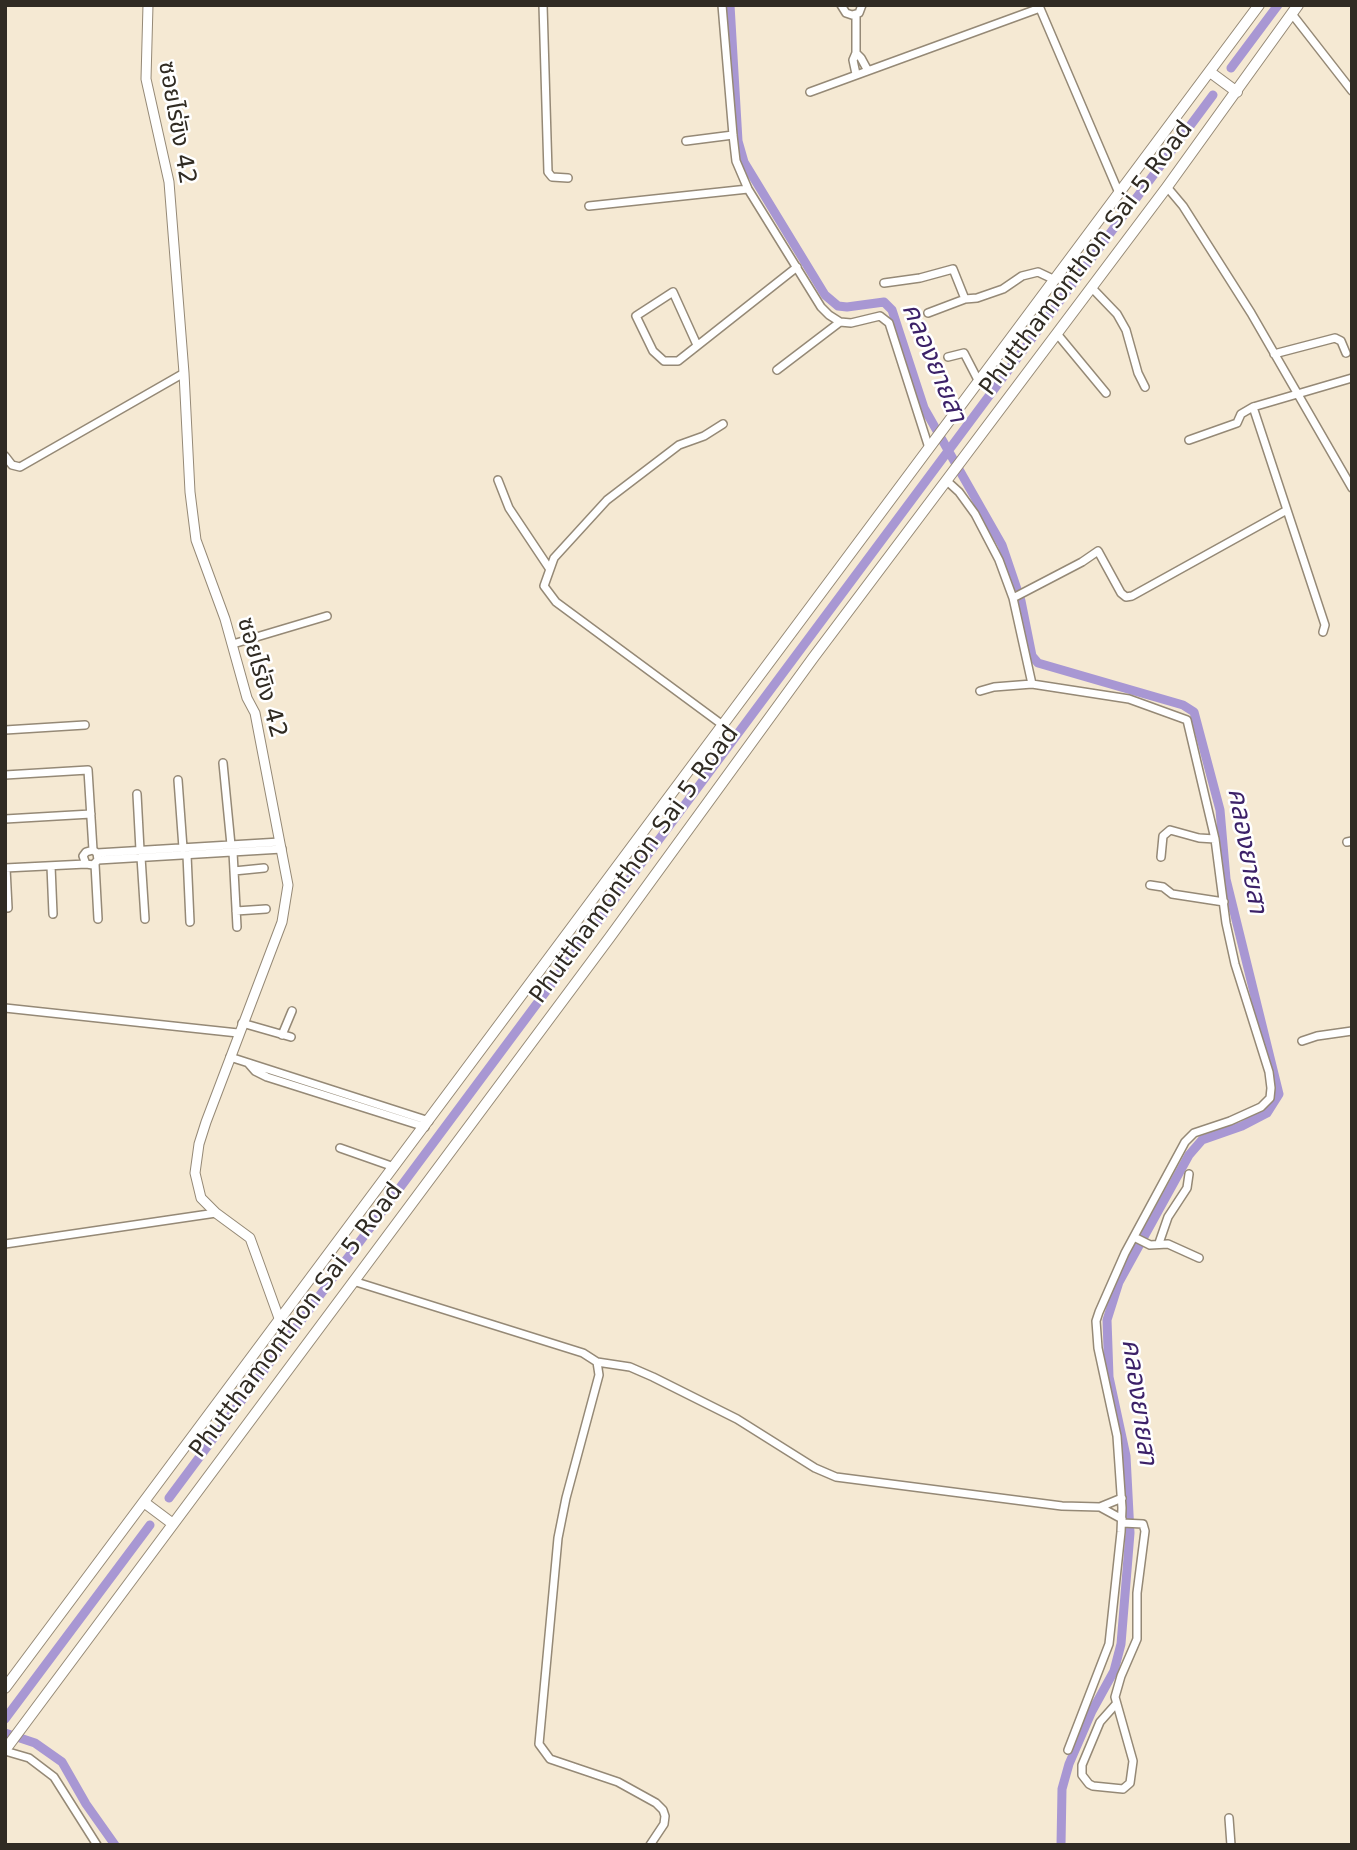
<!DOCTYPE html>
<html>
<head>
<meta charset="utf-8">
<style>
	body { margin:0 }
	#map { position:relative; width:1357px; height:1850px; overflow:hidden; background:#f5e9d3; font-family:"DejaVu Sans",sans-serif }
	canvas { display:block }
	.frame { position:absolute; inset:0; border:7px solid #302b23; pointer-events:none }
</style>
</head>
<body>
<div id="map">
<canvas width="1357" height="1850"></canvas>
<div class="frame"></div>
</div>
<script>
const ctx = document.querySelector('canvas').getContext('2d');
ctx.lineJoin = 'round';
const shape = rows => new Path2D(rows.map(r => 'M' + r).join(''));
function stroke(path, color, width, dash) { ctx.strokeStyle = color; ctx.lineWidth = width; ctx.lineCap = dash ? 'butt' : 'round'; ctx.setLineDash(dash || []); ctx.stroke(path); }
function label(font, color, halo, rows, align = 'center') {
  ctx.font = font + ' "DejaVu Sans","Noto Sans Thai",sans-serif'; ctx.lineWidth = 5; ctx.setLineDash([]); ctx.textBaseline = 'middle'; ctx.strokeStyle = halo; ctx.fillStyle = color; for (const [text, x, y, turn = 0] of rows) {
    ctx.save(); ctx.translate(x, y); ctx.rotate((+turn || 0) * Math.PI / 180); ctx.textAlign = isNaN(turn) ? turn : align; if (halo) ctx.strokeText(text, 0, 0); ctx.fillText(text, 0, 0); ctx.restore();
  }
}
const canal = shape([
	[730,5,738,141,744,162,825,295,838,306,847,307,884,302,892,310,924,408,1002,545,1021,601,1032,656,1038,663,1183,705,1194,712,1220,810,1226,879,1279,1094,1267,1113,1242,1126,1202,1140,1189,1155,1119,1282,1107,1320,1109,1377,1126,1456,1130,1533,1121,1644,1114,1671,1092,1711,1069,1764,1062,1789,1061,1845],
	[1231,68,1278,5],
	[169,1498,1213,95],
	[5,1719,150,1525],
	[5,1733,35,1743,62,1762,86,1804,115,1845]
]);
const minor = shape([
	[543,5,548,172,552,177,568,178],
	[722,5,733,135,736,161,748,189,821,307,829,315,840,322,851,323,880,316,889,323,929,448],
	[841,5,846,13,852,15,859,13,862,5],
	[1039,6,1119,193],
	[856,14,856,53,853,60,856,74],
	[1292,14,1352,91],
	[856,53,861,58,867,69],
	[810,92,1040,8],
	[686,141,733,135],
	[1167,187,1183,206,1251,313,1352,488],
	[589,206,748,189],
	[884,283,920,278,953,269,965,299,977,298,1003,289,1022,276,1038,272,1055,280],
	[1092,288,1117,314,1126,330,1138,373,1145,387],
	[928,313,965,299],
	[1058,335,1106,393],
	[697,345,673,292,636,316,653,351,664,361,678,361,797,267],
	[1274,354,1335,338,1341,341,1346,353],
	[948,357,964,353,979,382],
	[777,370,840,322],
	[723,424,704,436,679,445,607,500,554,558,544,586,556,602,724,726],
	[1189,440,1237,423,1241,414,1253,407],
	[5,456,12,465,20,467,184,373],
	[498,480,509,508,549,568],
	[947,481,959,492,975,514,999,560,1013,598,1032,684],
	[1013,598,1082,562,1098,551,1121,593,1126,597,1132,596,1287,510],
	[1323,632,1325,625,1253,407,1352,378],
	[233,644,327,616],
	[980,691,994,687,1032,684,1129,699,1187,720,1215,839,1226,923,1235,964,1269,1072,1271,1088,1270,1098,1261,1107,1230,1121,1194,1133,1185,1142,1125,1253,1099,1312,1096,1321,1098,1348,1117,1436,1122,1508,1121,1532,1109,1644,1068,1750],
	[5,730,85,725],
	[223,763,231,845],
	[5,775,88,770,93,850],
	[178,780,183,848],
	[137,794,140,850],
	[5,819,91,814],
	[1347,842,1352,841],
	[233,852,237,927],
	[97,853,280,842],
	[187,855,190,922],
	[141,857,145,919],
	[1161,857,1163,836,1170,830,1199,838,1215,839],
	[98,860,282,849],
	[95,864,98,919],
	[51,866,53,914],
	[5,868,86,864,93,865,98,860,97,853,93,850,86,852,83,856,86,864],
	[6,868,8,908],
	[234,871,264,868],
	[1150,885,1163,887,1172,894,1224,902],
	[236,911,266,909],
	[5,1008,238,1033],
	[242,1023,291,1037],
	[282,1035,292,1011],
	[1302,1041,1317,1036,1352,1031],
	[230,1057,429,1121],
	[248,1063,255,1071,267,1077,425,1127],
	[340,1148,394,1167],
	[1134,1237,1150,1245,1168,1244,1199,1258],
	[1159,1243,1168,1217,1187,1188,1189,1174],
	[5,1244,216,1213],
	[353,1281,583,1353,597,1362,599,1375,566,1498,558,1538,539,1744,550,1759,618,1782,656,1803,663,1810,665,1816,664,1824,650,1845],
	[597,1362,630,1367,653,1377,737,1419,815,1468,836,1477,1062,1506,1100,1507,1122,1519],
	[1100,1507,1122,1498],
	[1116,1704,1100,1722,1082,1765,1082,1775,1089,1784,1093,1786,1123,1789,1130,1783,1133,1761,1115,1697,1121,1676,1137,1639,1137,1593,1145,1531,1143,1524,1122,1523],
	[5,1751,29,1758,54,1777,97,1845],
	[1229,1818,1231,1845]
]);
const tertiary = shape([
	[148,5,146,79,169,182,184,373,190,492,196,540,225,619,247,698,255,713,288,885,282,922,206,1122,199,1144,195,1173,201,1198,216,1213,250,1238,280,1321]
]);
const secondary = shape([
	[1210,72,1237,92],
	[145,1503,173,1524],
	[5,1688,1259,5],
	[5,1750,610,937,813,658,1167,187,1298,5]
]);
const streetNames = [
	["ซอยไร่ขิง 42",176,123,80],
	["Phutthamonthon Sai 5 Road",1087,259,-53],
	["ซอยไร่ขิง 42",261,678,74],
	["Phutthamonthon Sai 5 Road",635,865,-54],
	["Phutthamonthon Sai 5 Road",297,1321,-53]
];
const waterNames = [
	["คลองยายสา",933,363,67],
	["คลองยายสา",1246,851,80],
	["คลองยายสา",1138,1402,82]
];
stroke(canal, '#a897d3', 9);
stroke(minor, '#958976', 10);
stroke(tertiary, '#958976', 11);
stroke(secondary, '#958976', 12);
stroke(minor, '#fff', 7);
stroke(tertiary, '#fff', 9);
stroke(secondary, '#fff', 10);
label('24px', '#302b23', '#fff', streetNames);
label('italic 26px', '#3c2168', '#fff', waterNames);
</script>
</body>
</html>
